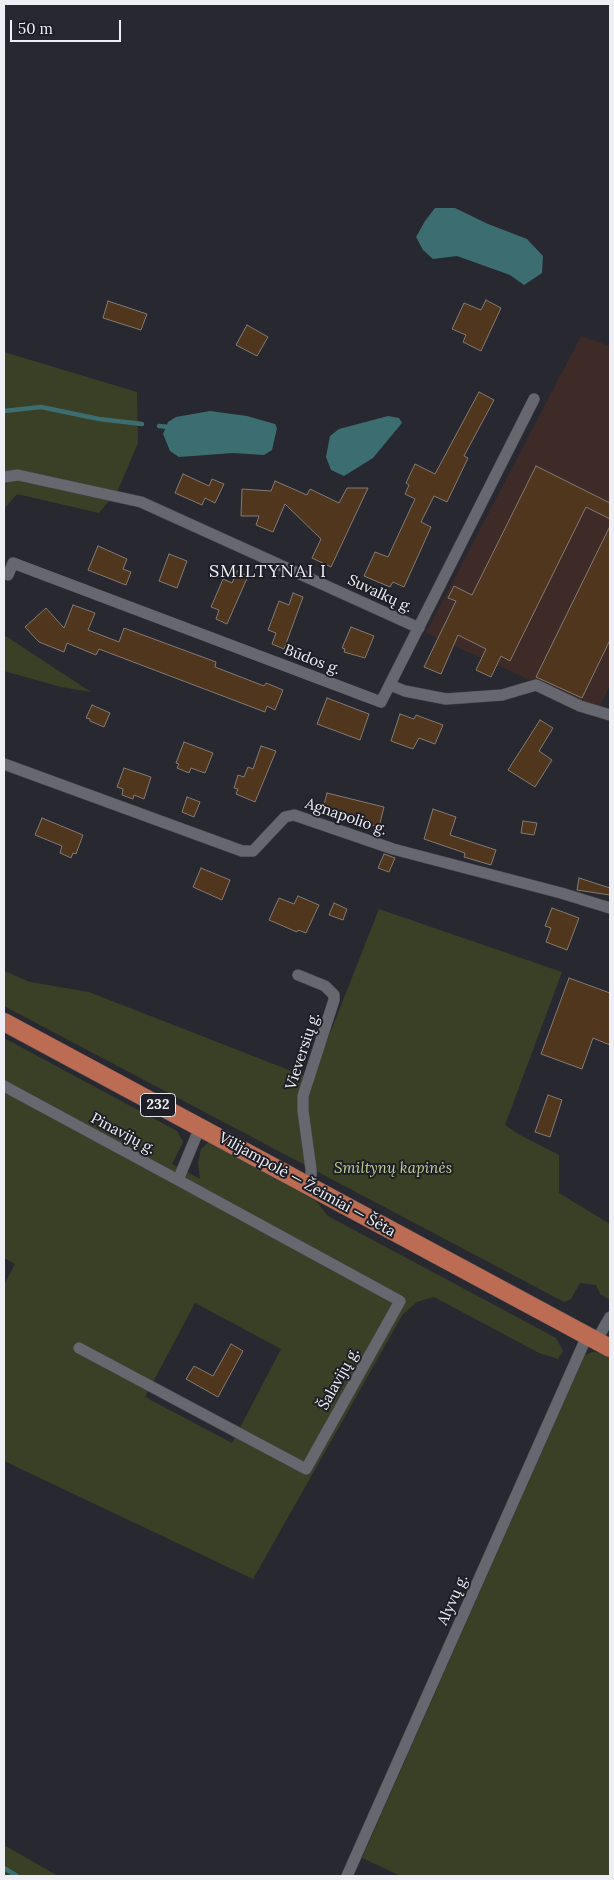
<!DOCTYPE html>
<html>
<head>
<meta charset="utf-8">
<style>
	body { margin:0 }
	#map { position:relative; width:614px; height:1880px; overflow:hidden; background:#282830; font-family:Lora,serif }
	canvas { display:block }
	.frame { position:absolute; inset:0; border:5px solid #eeeff4; pointer-events:none }
	.scale { position:absolute; left:10px; top:20px; width:111px; height:22px; box-sizing:border-box; border:2px solid #eeeff4; border-top:0; padding-left:6px; font-size:15px; line-height:18px; white-space:nowrap; color:#eeeff4; -webkit-text-stroke:4px #1e1f26; paint-order:stroke }
</style>
</head>
<body>
<div id="map">
<canvas width="614" height="1880"></canvas>
<div class="frame"></div>
<div class="scale">50 m</div>
</div>
<script>
const ctx = document.querySelector('canvas').getContext('2d');
ctx.lineJoin = 'round';
function paint(path, color) { ctx.fillStyle = color; ctx.fill(path, 'evenodd'); }
const shape = rows => new Path2D(rows.map(r => 'M' + r).join(''));
function stroke(path, color, width, dash) { ctx.strokeStyle = color; ctx.lineWidth = width; ctx.lineCap = dash ? 'butt' : 'round'; ctx.setLineDash(dash || []); ctx.stroke(path); }
function label(font, color, halo, rows, align = 'center') {
  ctx.font = font + ' Lora,serif'; ctx.lineWidth = 4; ctx.setLineDash([]); ctx.textBaseline = 'middle'; ctx.strokeStyle = halo; ctx.fillStyle = color; for (const [text, x, y, turn = 0] of rows) {
    ctx.save(); ctx.translate(x, y); ctx.rotate((+turn || 0) * Math.PI / 180); ctx.textAlign = isNaN(turn) ? turn : align; if (halo) ctx.strokeText(text, 0, 0); ctx.fillText(text, 0, 0); ctx.restore();
  }
}
const industrial = shape([
	[581,336,610,346,610,685,599,708,536,683,426,633]
]);
const green = shape([
	[4,352,137,392,138,443,118,490,99,513,17,494,4,509],
	[4,635,91,692,61,687,4,671],
	[379,909,562,972,505,1125,520,1135,559,1155,559,1193,610,1224,610,1300,600,1294,596,1285,580,1283,571,1299,564,1302,4,1006,4,971,30,982,89,992,312,1079],
	[4,1038,177,1131,183,1142,172,1164,200,1179,198,1163,201,1149,209,1142,316,1201,328,1216,556,1338,563,1351,558,1359,539,1353,434,1297,417,1302,403,1314,253,1579,4,1461,4,1285,15,1264,4,1258],
	[195,1303,281,1349,232,1443,145,1397],
	[592,1352,603,1353,610,1357,610,1876,401,1876,362,1858,585,1355],
	[4,1845,58,1876,4,1876]
]);
const water = shape([
	[435,208,455,208,488,224,527,239,543,256,542,273,524,285,510,275,457,256,433,259,423,250,416,237,425,221],
	[210,411,247,416,275,424,277,428,272,450,264,455,233,453,179,457,170,451,163,434,168,422,176,417],
	[388,416,399,418,402,423,373,458,344,476,331,470,326,457,330,436,339,429]
]);
const stream = shape([
	[4,411,41,407,99,419,142,424],
	[159,426,169,427],
	[4,1868,17,1876]
]);
const building = shape([
	[486,300,501,308,481,351,463,342,466,335,452,329,464,303,481,310,486,300],
	[108,301,147,314,141,330,103,318,108,301],
	[247,325,268,337,257,356,236,345,247,325],
	[479,392,494,400,464,456,468,458,447,502,434,496,421,522,431,527,404,587,393,582,390,587,364,576,375,552,388,557,415,499,405,494,409,485,406,483,415,464,435,474,479,392],
	[536,466,610,503,610,519,586,507,510,661,501,656,491,677,476,670,486,649,458,635,441,674,424,667,456,601,448,598,454,586,472,595,536,466],
	[183,474,209,486,212,479,224,484,215,503,205,498,202,505,175,493,183,474],
	[275,481,307,495,310,489,339,503,347,488,368,488,331,567,312,558,321,539,285,504,273,532,256,525,259,516,241,516,242,489,271,491,275,481],
	[610,526,610,640,582,698,536,677,610,526],
	[98,546,127,559,123,569,131,572,126,585,88,570,98,546],
	[169,554,187,561,177,588,159,581,169,554],
	[237,571,248,576,227,624,216,619,219,610,211,607,223,579,232,583,237,571],
	[293,593,303,597,284,649,272,644,276,633,268,630,279,601,289,605,293,593],
	[73,605,95,613,88,630,119,642,124,628,216,662,215,667,264,686,266,683,283,690,275,710,267,706,265,712,99,649,96,655,67,643,64,652,39,642,25,627,46,608,64,628,73,605],
	[351,627,374,636,365,658,344,652,345,649,342,648,351,627],
	[327,698,369,714,360,740,317,724,327,698],
	[92,705,110,713,104,727,90,721,90,719,86,718,92,705],
	[400,714,414,719,416,715,443,725,435,744,419,738,413,749,391,741,400,714],
	[540,720,553,728,539,751,552,760,535,787,508,770,540,720],
	[184,742,213,753,205,773,191,768,189,773,177,768,179,764,176,763,184,742],
	[261,746,276,751,255,802,236,794,238,789,234,788,238,775,244,777,248,767,253,769,261,746],
	[124,768,151,777,144,799,134,795,133,799,122,795,123,789,117,787,124,768],
	[327,793,384,807,379,827,322,812,327,793],
	[187,797,200,802,194,817,182,812,187,797],
	[433,809,456,817,450,835,496,850,491,865,464,857,465,853,424,839,433,809],
	[42,818,83,835,76,854,73,853,71,858,60,853,62,846,35,835,42,818],
	[523,821,537,823,534,835,521,833,523,821],
	[384,854,395,858,389,872,378,868,384,854],
	[201,868,230,880,222,900,193,887,201,868],
	[579,878,610,888,610,895,577,890,579,878],
	[298,896,319,905,306,933,298,930,297,932,269,920,279,898,294,904,298,896],
	[334,903,347,909,343,920,329,915,334,903],
	[552,908,579,918,567,950,546,942,551,928,545,926,552,908],
	[569,978,610,993,610,1045,593,1038,582,1069,541,1054,569,978],
	[548,1095,562,1100,550,1137,535,1132,548,1095],
	[231,1344,243,1351,218,1397,186,1379,194,1366,213,1376,231,1344]
]);
const street = shape([
	[4,477,18,475,141,502,419,628],
	[8,575,13,563,381,702,534,399],
	[390,685,405,691,446,699,502,695,536,685,580,706,610,715],
	[4,764,242,851,253,851,285,817,294,815,393,849,561,893,610,908],
	[298,975,325,986,334,995,334,1000,303,1096,303,1111,311,1169,311,1188],
	[4,1086,178,1180,200,1127],
	[596,1341,610,1317],
	[79,1348,306,1469,400,1301,178,1180],
	[347,1876,587,1336]
]);
const primary = shape([
	[4,1022,610,1348]
]);
const shields = [
	[158,1105,35]
];
const shieldNames = [
	["232",158,1105]
];
const streetNames = [
	["Suvalkų g.",380,594,25],
	["Būdos g.",312,660,21],
	["Agnapolio g.",346,817,19],
	["Vieversių g.",303,1051,-72],
	["Pinavijų g.",123,1134,28],
	["Vilijampolė — Žeimiai — Šėta",307,1185,29],
	["Šalavijų g.",339,1379,-61],
	["Alyvų g.",453,1600,-66]
];
const parkNames = [
	["Smiltynų kapinės",393,1169]
];
const quarterNames = [
	["SMILTYNAI I",268,572]
];
paint(industrial, '#3e2b27');
paint(green, '#394025');
paint(water, '#3c6d71');
stroke(stream, '#3c6d71', 4.5);
paint(building, '#51361e');
stroke(building, '#827a74', 1);
stroke(street, '#45464c', 12);
stroke(primary, '#45464c', 19);
stroke(street, '#66676f', 11);
stroke(primary, '#bc6c53', 18);
for (const [x, y, w] of shields) { const box = new Path2D(); box.roundRect(x - w / 2, y - 11.5, w, 23, 4); ctx.fillStyle = '#1e1f26'; ctx.fill(box); stroke(box, '#eeeff4', 1); }
label('bold 14px', '#eeeff4', null, shieldNames);
label('15px', '#eeeff4', '#1e1f26', streetNames);
label('italic 15px', '#bfd093', '#1e1f26', parkNames);
ctx.letterSpacing = '1px';
label('18px', '#eeeff4', '#1e1f26', quarterNames);
ctx.letterSpacing = '0px';
</script>
</body>
</html>
